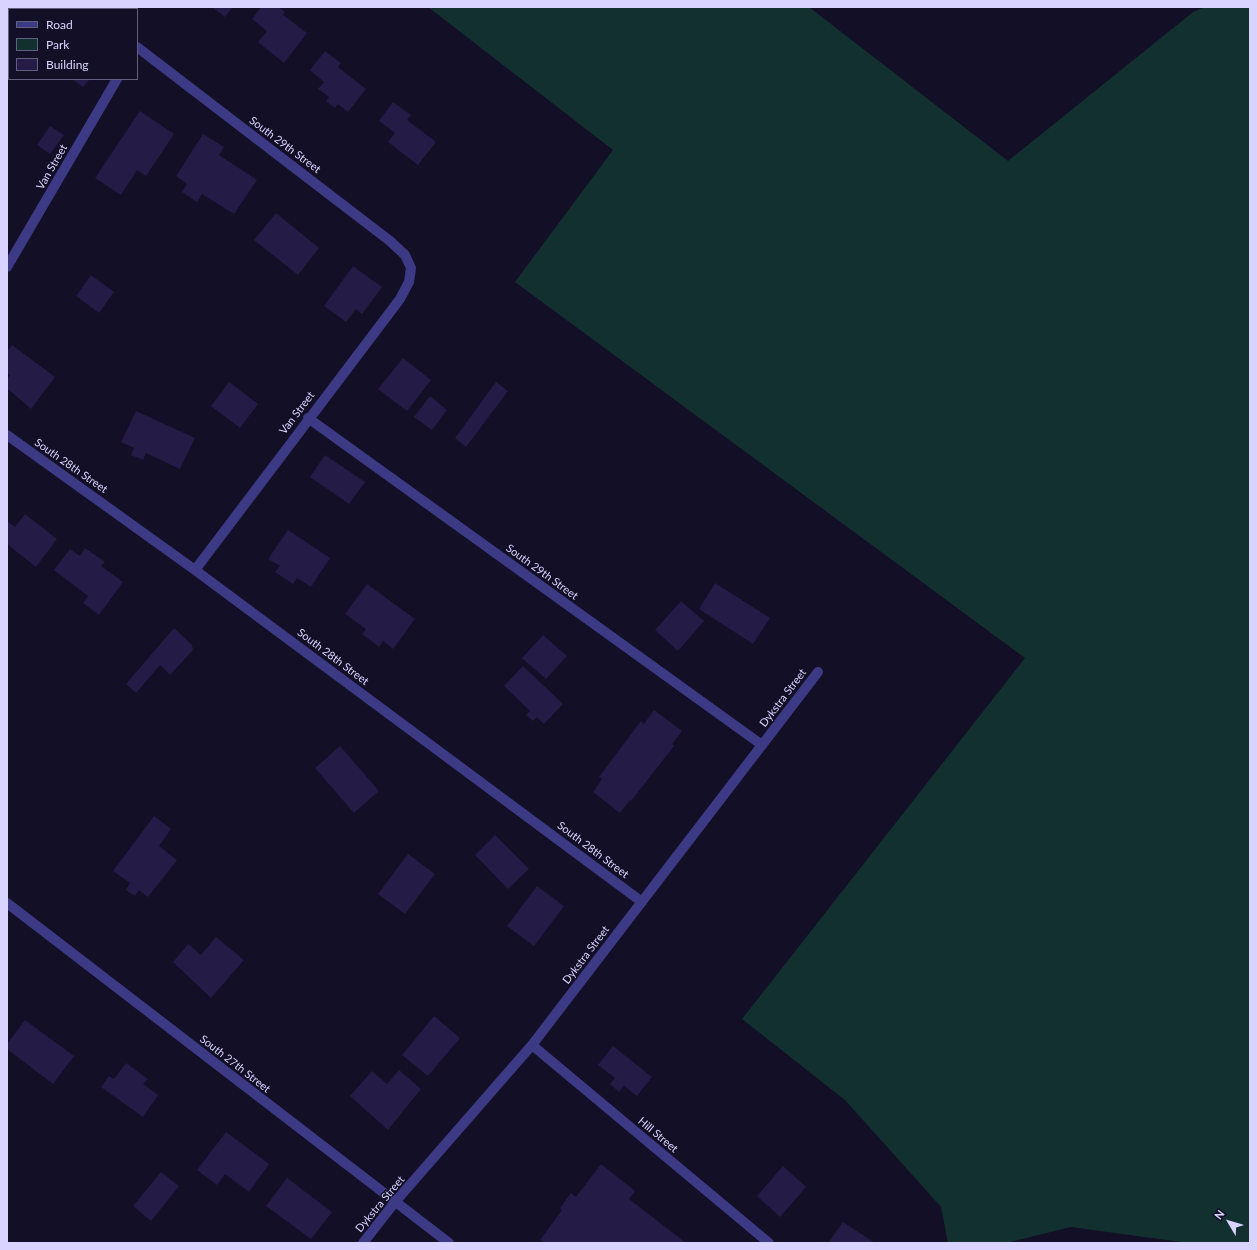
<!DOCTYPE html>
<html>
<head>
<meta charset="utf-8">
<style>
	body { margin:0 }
	#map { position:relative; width:1257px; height:1250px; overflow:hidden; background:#130f26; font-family:Lato,sans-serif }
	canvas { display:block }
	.frame { position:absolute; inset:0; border:8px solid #d9d4ff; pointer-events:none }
	.legend { position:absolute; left:8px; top:8px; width:130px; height:72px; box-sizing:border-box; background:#130f26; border:1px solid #625e7d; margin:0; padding:5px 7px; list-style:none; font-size:12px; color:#d9d4ff }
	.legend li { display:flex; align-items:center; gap:8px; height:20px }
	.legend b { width:20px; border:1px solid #625e7d }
	.north { position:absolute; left:1209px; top:1202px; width:40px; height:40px; -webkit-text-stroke:3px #130f26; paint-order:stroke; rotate:308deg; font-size:11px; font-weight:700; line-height:16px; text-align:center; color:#d9d4ff }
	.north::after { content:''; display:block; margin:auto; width:14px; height:18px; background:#d9d4ff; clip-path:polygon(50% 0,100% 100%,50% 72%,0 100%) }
</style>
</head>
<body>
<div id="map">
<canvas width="1257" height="1250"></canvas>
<div class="frame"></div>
<ul class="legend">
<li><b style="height:5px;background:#3d3a85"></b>Road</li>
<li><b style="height:11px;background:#12302f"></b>Park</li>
<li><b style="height:11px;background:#241b47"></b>Building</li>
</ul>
<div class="north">N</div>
</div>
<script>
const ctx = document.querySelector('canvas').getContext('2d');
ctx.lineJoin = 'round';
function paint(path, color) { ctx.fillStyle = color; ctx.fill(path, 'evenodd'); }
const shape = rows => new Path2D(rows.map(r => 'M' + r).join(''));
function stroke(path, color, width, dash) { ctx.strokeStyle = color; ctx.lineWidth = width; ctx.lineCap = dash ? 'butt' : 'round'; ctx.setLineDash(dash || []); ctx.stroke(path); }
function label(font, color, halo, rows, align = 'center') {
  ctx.font = font + ' Lato,sans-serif'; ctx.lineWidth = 3; ctx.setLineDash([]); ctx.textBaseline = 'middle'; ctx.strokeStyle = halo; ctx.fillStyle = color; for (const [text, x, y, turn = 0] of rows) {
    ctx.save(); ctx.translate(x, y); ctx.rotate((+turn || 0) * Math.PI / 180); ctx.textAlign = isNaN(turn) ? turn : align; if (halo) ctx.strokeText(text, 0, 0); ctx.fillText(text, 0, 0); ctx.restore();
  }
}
const green = shape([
	[428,7,809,7,1008,161,1193,12,1205,7,1250,7,1250,1243,1188,1243,1071,1227,1006,1243,948,1243,941,1207,845,1100,742,1019,1025,658,515,282,613,150]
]);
const building = shape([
	[7,7,32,8,9,9,9,38,7,41],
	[212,7,233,7,225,17],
	[261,7,278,7,285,12,283,15,307,33,284,63,258,42,267,31,252,19],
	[325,51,341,63,338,67,366,89,348,112,338,104,335,108,326,101,329,97,318,89,324,82,310,70],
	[72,79,90,79,83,87],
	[393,102,411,115,407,120,436,142,418,165,388,142,395,133,379,121],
	[140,111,174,134,146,176,137,170,121,195,95,178],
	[50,126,64,135,50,154,37,145],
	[203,134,224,147,219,155,257,180,234,214,202,194,197,202,182,192,187,184,176,176],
	[276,213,319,248,298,275,254,240],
	[353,266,382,287,362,314,356,309,346,322,324,306],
	[91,275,114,292,99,313,76,296],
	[12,345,55,377,31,409,7,388,7,379,10,375,7,373,7,351],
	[403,358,431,380,407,411,378,389],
	[229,382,258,404,240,428,211,406],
	[496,382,508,391,466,447,455,438],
	[430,396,447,410,432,430,414,417],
	[136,411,195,438,180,469,146,453,143,460,131,455,134,448,121,442],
	[325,455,365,482,349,504,310,477],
	[25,514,57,539,36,567,7,544,7,521,15,527],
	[288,530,330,558,311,587,297,578,293,584,275,572,280,566,268,559],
	[85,548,105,562,101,566,123,582,99,615,83,603,88,596,54,570,70,549,80,556],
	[715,583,770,618,753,644,699,609],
	[367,584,415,619,393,649,383,641,379,647,362,634,366,629,345,614],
	[681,601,704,621,678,651,655,630],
	[174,628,192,645,193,650,170,675,160,665,136,693,126,684],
	[543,635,567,656,546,679,522,658],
	[523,666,563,704,544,724,537,717,533,721,526,715,530,711,504,686],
	[654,710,682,731,672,744,674,746,631,801,630,800,620,813,593,792,602,779,599,777,641,721,644,724],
	[340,746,379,791,354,813,315,768],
	[154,816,171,829,159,846,177,860,148,897,139,890,135,896,126,890,130,883,113,871],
	[495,835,529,869,508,889,475,855],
	[408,854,435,874,405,914,378,894],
	[537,886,564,906,534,946,507,926],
	[216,937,244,960,211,998,173,962,188,944,201,955],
	[434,1016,460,1038,428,1076,402,1055],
	[25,1020,74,1056,53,1084,7,1049,7,1044],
	[613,1046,652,1077,637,1096,624,1086,619,1092,610,1084,615,1078,598,1065],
	[126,1063,148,1079,143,1084,158,1095,143,1117,101,1087,109,1076,114,1079],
	[399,1070,421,1089,388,1130,350,1096,372,1071,387,1084],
	[226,1132,269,1164,249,1192,225,1174,217,1185,197,1170],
	[601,1164,635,1191,629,1199,686,1243,544,1243,540,1240,562,1210,560,1208,571,1193,576,1197],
	[783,1166,806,1187,780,1217,757,1196],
	[161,1172,179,1186,151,1221,133,1206],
	[287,1178,332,1212,311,1239,266,1206],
	[843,1222,875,1243,828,1243]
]);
const service = shape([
	[7,267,117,79],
	[308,418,762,745]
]);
const minor = shape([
	[84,7,87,9],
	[137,47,390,241,405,255,411,268,409,282,400,299,195,570],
	[7,435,195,570,642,902],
	[7,903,449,1243],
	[532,1045,769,1243],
	[363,1243,395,1202,532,1045,818,672]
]);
const streetNames = [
	["South 29th Street",285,145,37],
	["Van Street",52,167,-60],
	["Van Street",297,413,-53],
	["South 28th Street",71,466,35],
	["South 29th Street",542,572,36],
	["South 28th Street",333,657,37],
	["Dykstra Street",783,698,-53],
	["South 28th Street",593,850,37],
	["Dykstra Street",586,955,-53],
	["South 27th Street",235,1064,38],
	["Hill Street",658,1135,40],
	["Dykstra Street",380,1204,-50]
];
paint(green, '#12302f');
paint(building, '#241b47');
stroke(service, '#3d3a85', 10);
stroke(minor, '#3d3a85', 10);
label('11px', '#d9d4ff', '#130f26', streetNames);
</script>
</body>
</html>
